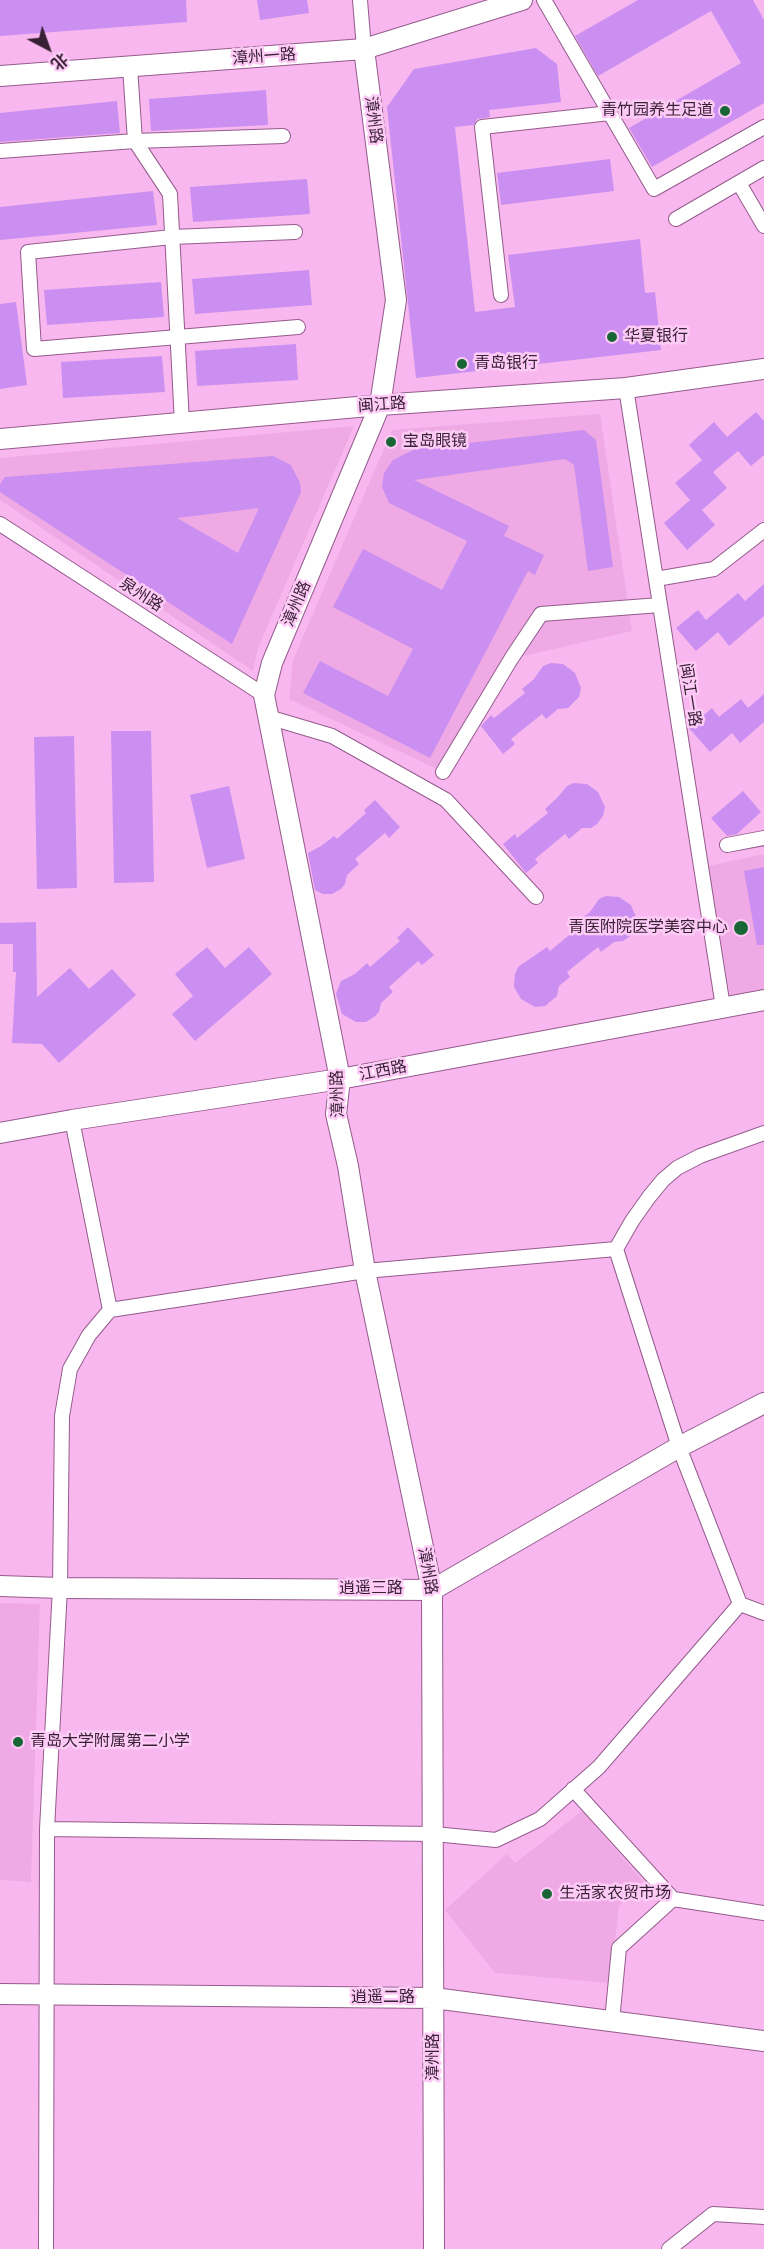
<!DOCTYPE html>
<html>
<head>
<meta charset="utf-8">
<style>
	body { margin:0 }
	#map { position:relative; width:764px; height:2249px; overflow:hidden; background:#f8b8ef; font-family:Manrope,"Noto Sans SC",sans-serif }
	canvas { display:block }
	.north { position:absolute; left:18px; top:18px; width:60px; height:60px; -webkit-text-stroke:4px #fecbf7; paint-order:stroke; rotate:139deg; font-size:16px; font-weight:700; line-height:24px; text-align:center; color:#371f34 }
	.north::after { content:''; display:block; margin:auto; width:21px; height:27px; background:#371f34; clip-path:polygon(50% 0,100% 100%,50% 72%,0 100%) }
</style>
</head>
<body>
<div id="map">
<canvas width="764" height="2249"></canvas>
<div class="north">北</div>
</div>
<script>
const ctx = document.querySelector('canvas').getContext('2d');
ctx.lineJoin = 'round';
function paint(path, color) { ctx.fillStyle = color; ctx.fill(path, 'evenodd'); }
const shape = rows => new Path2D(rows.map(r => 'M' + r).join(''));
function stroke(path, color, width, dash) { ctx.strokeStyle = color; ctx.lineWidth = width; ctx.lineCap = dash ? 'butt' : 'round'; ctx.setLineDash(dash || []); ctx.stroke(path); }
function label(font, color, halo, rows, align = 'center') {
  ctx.font = font + ' Manrope,"Noto Sans SC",sans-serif'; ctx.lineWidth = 5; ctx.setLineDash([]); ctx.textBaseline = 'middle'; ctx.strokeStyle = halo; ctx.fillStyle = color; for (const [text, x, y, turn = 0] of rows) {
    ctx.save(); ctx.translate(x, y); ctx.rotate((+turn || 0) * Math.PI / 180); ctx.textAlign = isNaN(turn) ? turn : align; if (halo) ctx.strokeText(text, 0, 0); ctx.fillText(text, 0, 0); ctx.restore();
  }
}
const built = shape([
	[600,414,632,631,511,659,443,772,289,699,293,660,392,430],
	[354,426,258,648,253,671,0,500,0,458],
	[764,854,764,989,730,996,708,866],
	[0,1603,40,1604,31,1882,0,1880],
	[582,1811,643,1881,619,1906,610,1983,495,1973,445,1910,507,1854,515,1863]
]);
const building = shape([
	[0,0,186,0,187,22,0,36],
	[257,0,307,0,309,13,260,20],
	[638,0,753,0,764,20,764,103,652,167,629,128,741,63,711,11,598,76,575,36],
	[536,48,557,64,561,102,489,110,490,117,477,119,474,125,455,127,475,312,515,307,508,255,640,239,645,293,655,292,661,350,416,378,387,107,414,69],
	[266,90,268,125,151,131,149,99],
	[117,101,120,133,0,142,0,113],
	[610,159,614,191,501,205,497,173],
	[307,179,310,214,193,222,190,187],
	[153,191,157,225,0,240,0,207],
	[309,270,312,305,195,314,192,279],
	[161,282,164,317,47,325,44,290],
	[16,302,27,385,0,389,0,304],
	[296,344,298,380,197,386,195,351],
	[162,356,165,392,63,398,61,362],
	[756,412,764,421,764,455,751,466,738,451,713,472,727,488,702,510,715,525,687,550,664,523,690,500,675,483,702,460,689,445,714,422,727,437],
	[584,430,596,440,613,567,588,571,574,465,565,459,414,480,509,526,504,536,544,555,535,575,528,571,430,758,303,693,320,661,388,696,413,649,333,607,363,549,442,590,467,541,389,503,382,487,384,473,393,460,415,449],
	[273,456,291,465,300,483,301,492,232,644,0,492,0,484,5,477],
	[259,508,238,553,177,518],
	[764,584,764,616,729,646,718,632,696,651,676,628,698,610,706,620,738,593,745,601],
	[551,663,563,664,575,673,581,688,579,697,568,708,558,709,546,719,542,714,511,739,515,744,503,754,481,726,491,715,494,718,525,693,522,689,534,679,543,666],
	[764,694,764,722,740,743,732,733,710,752,689,728,712,708,719,717,741,699,748,708],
	[111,731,151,731,154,882,114,883],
	[74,736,77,888,37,889,34,737],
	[574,783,587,784,598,792,605,807,603,816,597,824,591,828,582,828,569,839,565,834,535,859,538,863,526,873,503,844,515,834,517,838,548,813,545,809,557,798,567,786],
	[229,786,245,859,207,868,190,795],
	[743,791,761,812,737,834,727,836,711,818],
	[375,800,400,827,389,838,385,833,355,859,359,864,347,875,345,884,341,889,332,894,323,894,315,890,308,853,321,846,334,836,337,839,366,813,364,810],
	[764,867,764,945,757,945,744,871],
	[606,896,619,897,631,905,637,920,635,930,629,937,623,941,614,942,601,952,598,947,567,972,570,977,559,986,557,996,545,1006,535,1007,521,999,514,987,515,974,518,967,547,947,550,951,580,926,577,922,590,912,599,899],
	[36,922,37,997,70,968,89,989,112,969,136,995,59,1063,42,1044,12,1043,16,972,13,972,13,944,0,944,0,923],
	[408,927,434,955,422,965,418,961,389,987,393,992,381,1003,379,1012,374,1017,366,1022,356,1022,342,1014,336,994,341,981,355,974,367,963,370,967,400,941,397,938],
	[207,947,225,968,249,947,272,974,195,1041,172,1014,193,996,175,974]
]);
const street = shape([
	[360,0,364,49],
	[544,0,654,189,764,127],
	[130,67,135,141,170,194,182,423],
	[0,151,135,141,283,136],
	[739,183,764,226],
	[676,219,764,168],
	[295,232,172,237,28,252,34,349,298,327],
	[501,295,482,127,610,113],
	[626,388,723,1007],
	[0,524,264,695],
	[656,579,714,569,764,530],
	[268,717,332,736,446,800,536,897],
	[443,772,511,659,541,614,660,605],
	[727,845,764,838],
	[72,1120,110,1310],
	[764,1133,700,1156,677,1168,663,1180,649,1197,632,1221,616,1249,679,1447,740,1604,764,1613],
	[573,1789,673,1899,764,1913],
	[47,1829,434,1834,496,1840,540,1819,599,1767,740,1604],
	[612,2021,619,1948,673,1899],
	[46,2249,47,1829,60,1588,62,1416,70,1369,89,1335,110,1310,365,1271,616,1249],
	[669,2249,713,2214,764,2217]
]);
const secondary = shape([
	[364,49,396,300,380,405,272,663,264,695,340,1079,336,1114,348,1166,365,1271,432,1590,434,2249],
	[0,76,364,49,522,0],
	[0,439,380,405,626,388,764,369],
	[0,1133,72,1120,340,1079,764,1000],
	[0,1586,60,1588,432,1590,679,1447,764,1403],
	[0,1994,434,1998,764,2041]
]);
const markers = [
	[725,111,6,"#186635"],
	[612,337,6,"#186635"],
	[462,364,6,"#186635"],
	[391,442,6,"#186635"],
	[741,928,8,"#186635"],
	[18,1742,6,"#186635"],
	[547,1894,6,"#186635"]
];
const streetNames = [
	["漳州一路",264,57,-4],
	["漳州路",373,120,83],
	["闽江路",382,405,-4],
	["泉州路",141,595,33],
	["漳州路",297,604,-67],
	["闽江一路",690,695,81],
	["江西路",383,1071,-11],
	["漳州路",338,1094,-92],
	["漳州路",427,1571,80],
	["逍遥三路",371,1589],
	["逍遥二路",383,1998],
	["漳州路",434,2057,-90]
];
const poiNames = [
	["青竹园养生足道",713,111,"right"],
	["华夏银行",624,337],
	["青岛银行",474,364],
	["宝岛眼镜",403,442],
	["青医附院医学美容中心",728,928,"right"],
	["青岛大学附属第二小学",30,1742],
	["生活家农贸市场",559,1894]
];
paint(built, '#efaae5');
paint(building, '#ca8ff0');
stroke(street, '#945b8d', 16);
stroke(secondary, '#945b8d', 22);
stroke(street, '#fff', 14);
stroke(secondary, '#fff', 20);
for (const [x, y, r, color] of markers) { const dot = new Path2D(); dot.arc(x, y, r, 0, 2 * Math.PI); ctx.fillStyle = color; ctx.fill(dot); stroke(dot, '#fecbf7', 2); }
label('16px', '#371f34', '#fecbf7', streetNames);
label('16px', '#371f34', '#fecbf7', poiNames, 'left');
</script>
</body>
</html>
